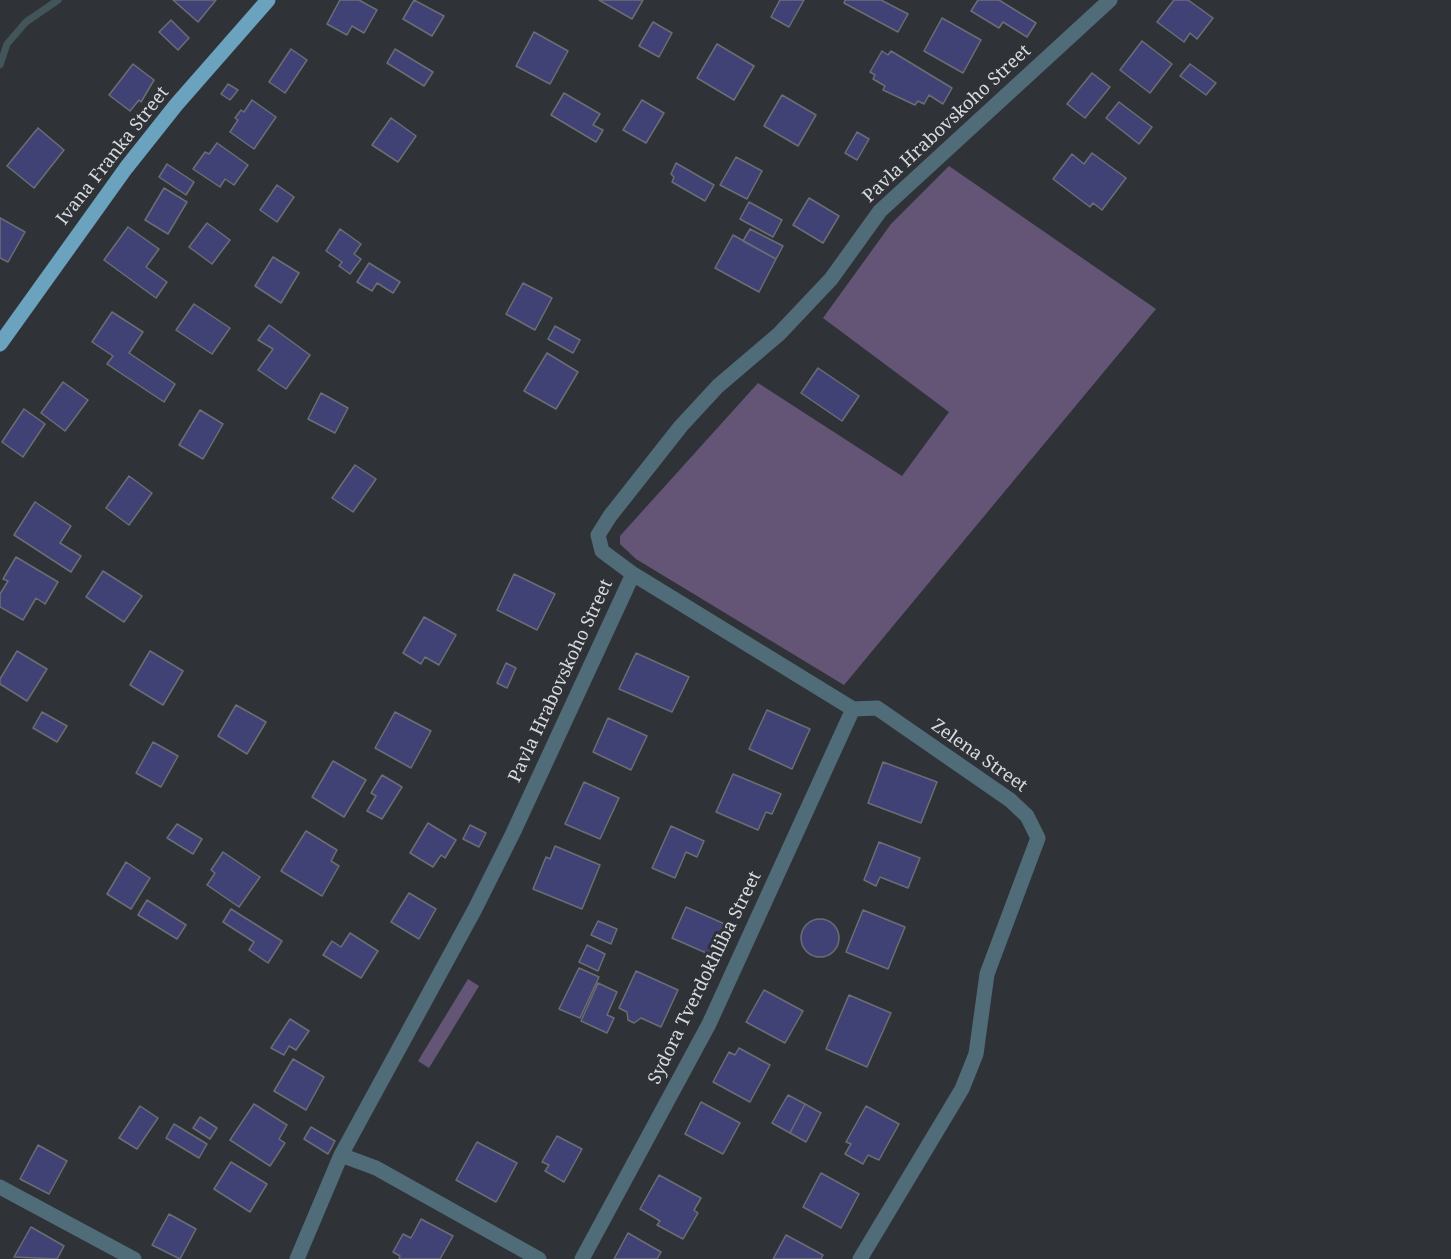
<!DOCTYPE html>
<html>
<head>
<meta charset="utf-8">
<style>
	body { margin:0 }
	canvas { display:block; background:#2f3338 }
</style>
</head>
<body>
<canvas width="1451" height="1259"></canvas>
<script>
const ctx = document.querySelector('canvas').getContext('2d');
ctx.lineJoin = 'round';
function paint(path, color) { ctx.fillStyle = color; ctx.fill(path, 'evenodd'); }
const shape = rows => new Path2D(rows.map(r => 'M' + r).join(''));
function stroke(path, color, width, dash) { ctx.strokeStyle = color; ctx.lineWidth = width; ctx.lineCap = dash ? 'butt' : 'round'; ctx.setLineDash(dash || []); ctx.stroke(path); }
function label(font, color, halo, rows, align = 'center') {
  ctx.font = font + ' "Noto Serif",serif'; ctx.lineWidth = 6; ctx.setLineDash([]); ctx.textBaseline = 'middle'; ctx.strokeStyle = halo; ctx.fillStyle = color; for (const [text, x, y, turn = 0] of rows) {
    ctx.save(); ctx.translate(x, y); ctx.rotate((+turn || 0) * Math.PI / 180); ctx.textAlign = isNaN(turn) ? turn : align; if (halo) ctx.strokeText(text, 0, 0); ctx.fillText(text, 0, 0); ctx.restore();
  }
}
const green = shape([
	[949,166,1156,309,844,685,636,559,620,544,620,536,758,383,902,476,949,412,823,318,891,224],
	[468,979,479,986,429,1068,418,1061]
]);
const stream = shape([
	[0,65,7,44,26,22,58,0]
]);
const building = shape([
	[173,0,216,0,198,22,173,0],
	[340,0,359,0,377,10,364,33,352,26,347,35,327,24,340,0],
	[414,0,444,16,432,36,403,19,414,0],
	[599,0,643,0,632,19,599,0],
	[780,0,804,0,789,27,771,17,780,0],
	[845,0,881,0,908,14,898,32,844,3,845,0],
	[978,0,999,0,1036,23,1027,37,1003,22,999,28,971,11,978,0],
	[1174,0,1188,0,1213,18,1197,39,1190,33,1184,42,1157,22,1174,0],
	[942,18,981,40,963,73,924,51,942,18],
	[171,20,189,38,178,50,159,32,171,20],
	[653,22,672,33,659,57,639,46,653,22],
	[534,32,568,51,550,84,516,66,534,32],
	[1142,41,1172,64,1150,93,1120,70,1142,41],
	[717,44,754,66,734,100,697,78,717,44],
	[291,49,307,60,285,93,269,82,291,49],
	[395,49,433,72,424,86,387,63,395,49],
	[882,51,888,55,891,51,952,88,943,104,929,95,924,104,918,101,915,105,883,90,885,86,873,79,875,75,870,72,882,51],
	[133,64,154,80,141,102,139,100,130,111,109,95,133,64],
	[1190,64,1216,83,1206,95,1180,76,1190,64],
	[1092,73,1110,87,1085,118,1067,104,1092,73],
	[228,84,238,90,230,100,221,94,228,84],
	[564,93,600,114,593,125,603,130,596,142,551,115,564,93],
	[782,95,816,115,798,146,764,126,782,95],
	[252,100,276,117,254,149,230,132,238,120,235,118,241,110,244,112,252,100],
	[642,100,664,113,646,143,623,130,642,100],
	[1119,102,1152,127,1139,144,1106,118,1119,102],
	[391,118,416,136,398,162,372,145,391,118],
	[38,128,64,150,34,188,7,166,38,128],
	[857,132,869,139,857,160,845,153,857,132],
	[217,143,248,165,234,185,225,179,220,187,193,169,205,152,209,154,217,143],
	[1092,153,1126,178,1102,210,1093,203,1090,207,1053,179,1072,154,1084,164,1092,153],
	[736,157,762,171,747,199,720,185,736,157],
	[676,163,714,185,705,201,672,182,674,177,671,174,676,163],
	[167,164,194,182,186,195,159,177,167,164],
	[277,185,294,197,277,222,260,210,277,185],
	[164,188,187,202,168,234,145,220,164,188],
	[809,198,839,216,823,243,793,225,809,198],
	[749,202,782,220,773,237,740,219,749,202],
	[0,218,25,232,8,262,0,258,0,218],
	[207,223,230,240,212,264,189,247,207,223],
	[128,227,159,249,146,267,167,282,156,298,104,260,128,227],
	[340,229,361,244,354,254,361,259,350,274,339,266,342,262,326,251,340,229],
	[750,229,783,246,776,259,743,241,750,229],
	[733,235,776,259,759,292,715,268,733,235],
	[273,257,299,273,281,303,255,286,273,257],
	[369,263,400,282,393,293,377,283,372,291,357,282,369,263],
	[523,283,552,298,535,330,506,314,523,283],
	[194,304,230,328,212,354,176,330,194,304],
	[112,312,143,332,129,353,175,384,164,402,107,364,113,356,92,342,112,312],
	[269,325,310,355,286,389,258,370,273,349,258,340,269,325],
	[555,326,580,340,573,353,548,339,555,326],
	[547,353,578,372,556,409,524,391,547,353],
	[818,368,859,396,842,421,801,393,818,368],
	[63,382,88,400,65,431,41,413,63,382],
	[321,393,348,408,335,433,308,419,321,393],
	[24,409,45,424,23,457,2,442,24,409],
	[200,410,223,424,203,459,179,445,200,410],
	[355,465,376,479,353,512,332,498,355,465],
	[129,476,152,493,129,525,106,508,129,476],
	[35,502,71,526,60,543,81,556,71,572,14,535,35,502],
	[16,557,58,582,45,604,36,598,23,620,0,607,0,594,8,581,3,579,16,557],
	[103,571,142,596,124,622,86,597,103,571],
	[514,574,555,594,537,630,497,610,514,574],
	[424,617,456,635,439,665,425,657,421,664,403,653,424,617],
	[17,651,47,669,27,701,0,684,0,679,17,651],
	[150,651,183,671,163,705,130,685,150,651],
	[636,653,689,677,672,712,619,689,636,653],
	[506,663,516,668,507,688,497,683,506,663],
	[236,705,266,722,247,754,218,736,236,705],
	[767,710,810,729,792,769,749,749,767,710],
	[42,712,67,726,57,742,33,728,42,712],
	[395,712,431,731,411,768,375,748,395,712],
	[608,718,647,736,631,770,593,752,608,718],
	[153,742,178,756,161,787,136,773,153,742],
	[333,761,366,780,344,817,312,797,333,761],
	[883,762,937,782,921,823,868,803,883,762],
	[733,774,781,794,772,814,766,812,758,830,716,812,733,774],
	[382,775,402,787,382,819,367,811,376,796,371,793,382,775],
	[584,782,619,798,600,839,565,824,584,782],
	[428,823,456,840,445,858,441,855,433,867,410,853,428,823],
	[177,824,202,839,193,854,167,838,177,824],
	[470,825,486,833,479,847,463,839,470,825],
	[671,826,704,841,697,857,686,852,675,878,652,868,671,826],
	[306,831,337,850,331,861,339,866,322,896,281,871,306,831],
	[879,842,920,858,908,888,880,877,876,886,864,880,879,842],
	[555,846,600,865,582,909,533,889,546,857,550,859,555,846],
	[223,852,260,877,239,907,207,885,215,873,211,870,223,852],
	[126,862,150,878,131,909,107,894,126,862],
	[409,893,436,909,419,939,391,922,409,893],
	[147,900,186,925,177,939,138,915,147,900],
	[686,907,727,925,713,956,672,938,686,907],
	[231,909,282,941,268,963,249,950,254,942,223,922,231,909],
	[863,910,905,927,888,969,846,952,863,910],
	'801 938a19 19 0 1 1 38 0a19 19 0 1 1-38 0Z',
	[598,921,617,929,611,944,591,935,598,921],
	[350,933,378,951,361,978,323,955,332,941,341,947,350,933],
	[587,945,605,954,598,971,579,962,587,945],
	[579,968,599,977,580,1018,559,1009,579,968],
	[636,971,678,990,661,1027,641,1018,634,1023,628,1020,627,1012,619,1008,636,971],
	[598,983,617,992,607,1015,614,1018,607,1033,581,1021,598,983],
	[764,990,803,1011,785,1043,746,1022,764,990],
	[849,995,891,1013,867,1067,826,1049,849,995],
	[290,1019,309,1031,296,1050,289,1046,284,1055,271,1048,290,1019],
	[739,1048,770,1065,750,1102,713,1082,729,1052,735,1055,739,1048],
	[293,1059,324,1077,306,1110,274,1091,293,1059],
	[788,1095,805,1104,790,1133,772,1123,788,1095],
	[701,1102,740,1123,723,1154,685,1134,701,1102],
	[254,1104,287,1125,279,1139,285,1143,270,1166,230,1140,254,1104],
	[805,1104,821,1113,806,1142,790,1133,805,1104],
	[140,1106,158,1118,137,1149,119,1138,140,1106],
	[866,1106,899,1124,879,1160,868,1155,863,1164,845,1154,851,1144,846,1142,866,1106],
	[200,1117,217,1128,210,1139,193,1128,200,1117],
	[174,1124,207,1144,199,1158,166,1138,174,1124],
	[311,1127,335,1141,328,1154,304,1139,311,1127],
	[557,1136,582,1149,564,1182,545,1171,549,1165,542,1162,557,1136],
	[477,1142,517,1163,496,1202,456,1180,477,1142],
	[38,1145,67,1161,49,1194,20,1179,38,1145],
	[231,1162,267,1184,250,1212,214,1189,231,1162],
	[821,1173,859,1194,841,1228,803,1207,821,1173],
	[659,1175,701,1198,694,1210,698,1213,683,1239,657,1225,660,1221,640,1209,659,1175],
	[169,1214,196,1229,180,1259,152,1245,169,1214],
	[421,1219,453,1236,440,1259,399,1259,400,1256,393,1252,403,1234,411,1238,421,1219],
	[31,1227,64,1246,57,1259,14,1257,31,1227],
	[628,1233,661,1252,657,1259,614,1259,628,1233],
	[786,1235,823,1255,821,1259,773,1259,786,1235]
]);
const minor = shape([
	[633,574,853,709,877,708,1010,800,1027,816,1038,838,987,974,976,1054,962,1089,860,1259],
	[341,1155,376,1168,539,1259],
	[0,1187,134,1259],
	[297,1259,341,1155,475,909,513,833,633,574,602,551,598,535,610,516,681,426,718,386,779,334,831,279,880,211,1110,0],
	[582,1259,709,1024,853,709]
]);
const major = shape([
	[0,344,126,168,176,105,268,0]
]);
const streetNames = [
	["Pavla Hrabovskoho Street",947,124,-43],
	["Ivana Franka Street",113,156,-52],
	["Pavla Hrabovskoho Street",561,681,-65],
	["Zelena Street",979,756,35],
	["Sydora Tverdokhliba Street",705,978,-64]
];
paint(green, '#645576');
stroke(stream, '#425558', 7);
paint(building, '#404275');
stroke(building, '#6c6d74', 1.5);
stroke(minor, '#516c79', 15);
stroke(major, '#6ba3bf', 15);
label('18px', '#d8dbde', '#2f3338', streetNames);
</script>
</body>
</html>
